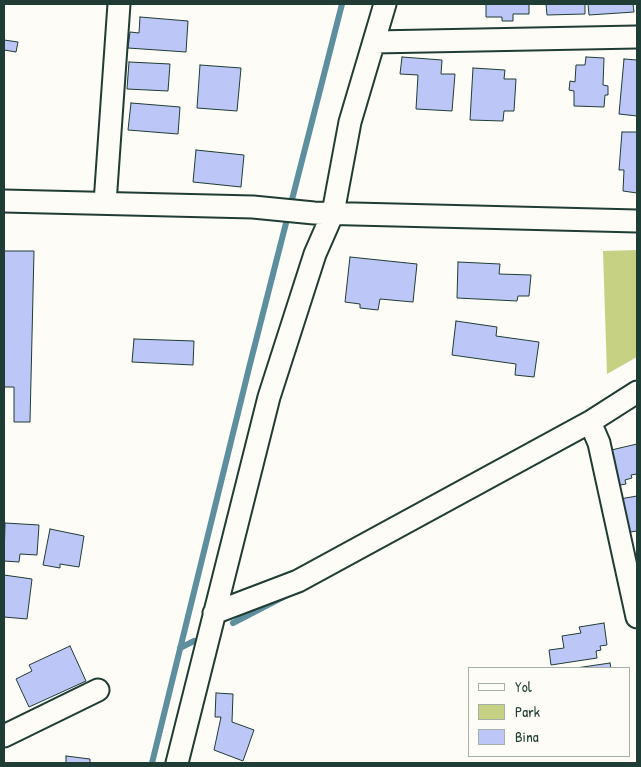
<!DOCTYPE html>
<html>
<head>
<meta charset="utf-8">
<style>
	body { margin:0 }
	#map { position:relative; width:641px; height:767px; overflow:hidden; background:#fdfcf7; font-family:"Patrick Hand",sans-serif }
	canvas { display:block }
	.frame { position:absolute; inset:0; border:5px solid #1f3d34; pointer-events:none }
	.legend { position:absolute; left:468px; top:667px; width:162px; height:90px; box-sizing:border-box; background:#fdfcf7; border:1px solid #a4b0a9; margin:0; padding:6px 9px; list-style:none; font-size:15px; color:#1f3d34 }
	.legend li { display:flex; align-items:center; gap:10px; height:25px }
	.legend b { width:25px; border:1px solid #a4b0a9 }
</style>
</head>
<body>
<div id="map">
<canvas width="641" height="767"></canvas>
<div class="frame"></div>
<ul class="legend">
<li><b style="height:6px;background:#fdfcf7"></b>Yol</li>
<li><b style="height:14px;background:#c6d184"></b>Park</li>
<li><b style="height:14px;background:#bcc6f7"></b>Bina</li>
</ul>
</div>
<script>
const ctx = document.querySelector('canvas').getContext('2d');
ctx.lineJoin = 'round';
function paint(path, color) { ctx.fillStyle = color; ctx.fill(path, 'evenodd'); }
const shape = rows => new Path2D(rows.map(r => 'M' + r).join(''));
function stroke(path, color, width, dash) { ctx.strokeStyle = color; ctx.lineWidth = width; ctx.lineCap = dash ? 'butt' : 'round'; ctx.setLineDash(dash || []); ctx.stroke(path); }
const green = shape([
	[637,250,637,357,607,374,603,251]
]);
const stream = shape([
	[233,623,287,595],
	[180,648,194,641],
	[152,763,250,364,342,4]
]);
const building = shape([
	[486,4,529,4,529,14,513,14,513,21,502,21,502,17,486,17,486,4],
	[546,4,585,4,585,14,547,15,546,4],
	[588,4,633,4,634,12,589,15,588,4],
	[140,17,188,21,186,52,128,48,130,32,139,33,140,17],
	[4,40,18,42,16,52,4,50,4,40],
	[402,57,442,60,441,74,455,74,452,111,416,109,418,75,400,74,402,57],
	[586,57,604,58,603,85,608,86,608,95,605,95,604,107,574,106,574,91,569,90,570,81,575,82,576,65,585,65,586,57],
	[624,59,637,60,637,116,619,114,624,59],
	[129,62,170,64,168,91,127,89,129,62],
	[200,65,241,68,237,111,197,108,200,65],
	[473,68,505,70,504,79,516,79,514,111,504,111,503,121,470,120,473,68],
	[131,103,180,107,178,134,128,130,131,103],
	[622,132,637,132,637,193,623,191,624,170,619,170,622,132],
	[196,150,244,155,241,187,193,182,196,150],
	[4,251,34,251,30,422,14,422,14,387,4,387,4,251],
	[350,257,417,264,413,302,380,299,378,310,360,308,360,304,345,302,350,257],
	[458,262,500,264,499,274,531,275,529,296,518,296,517,301,457,298,458,262],
	[456,321,497,327,496,336,539,342,534,377,515,375,516,364,452,355,456,321],
	[134,339,194,341,193,365,132,362,134,339],
	[637,444,637,474,631,475,632,478,625,480,626,484,615,486,607,451,637,444],
	[637,496,637,531,630,532,629,528,625,528,620,499,637,496],
	[5,523,39,525,37,555,20,554,19,562,4,561,5,523],
	[50,529,84,536,79,567,60,564,60,568,43,565,50,529],
	[4,575,32,579,27,619,4,617,4,575],
	[604,623,607,645,600,646,601,650,596,651,597,658,551,665,549,650,564,648,562,636,581,633,579,627,604,623],
	[70,646,86,681,29,707,16,679,32,671,29,665,70,646],
	[610,663,611,668,576,668,610,663],
	[216,693,233,694,232,722,254,730,243,761,214,750,221,717,215,717,216,693],
	[66,756,90,759,90,763,66,763,66,756]
]);
const minor = shape([
	[374,42,637,37],
	[4,201,253,207,314,213,637,221],
	[105,203,119,4],
	[590,422,599,443,637,617],
	[214,613,298,581,590,422,637,392],
	[4,736,98,690],
	[177,763,269,397,315,254,333,213,350,122,385,4]
]);
paint(green, '#c6d184');
stroke(stream, '#5d8f9f', 6);
paint(building, '#bcc6f7');
stroke(building, '#1f3d34', 1);
stroke(minor, '#1f3d34', 25);
stroke(minor, '#fdfcf7', 21);
</script>
</body>
</html>
